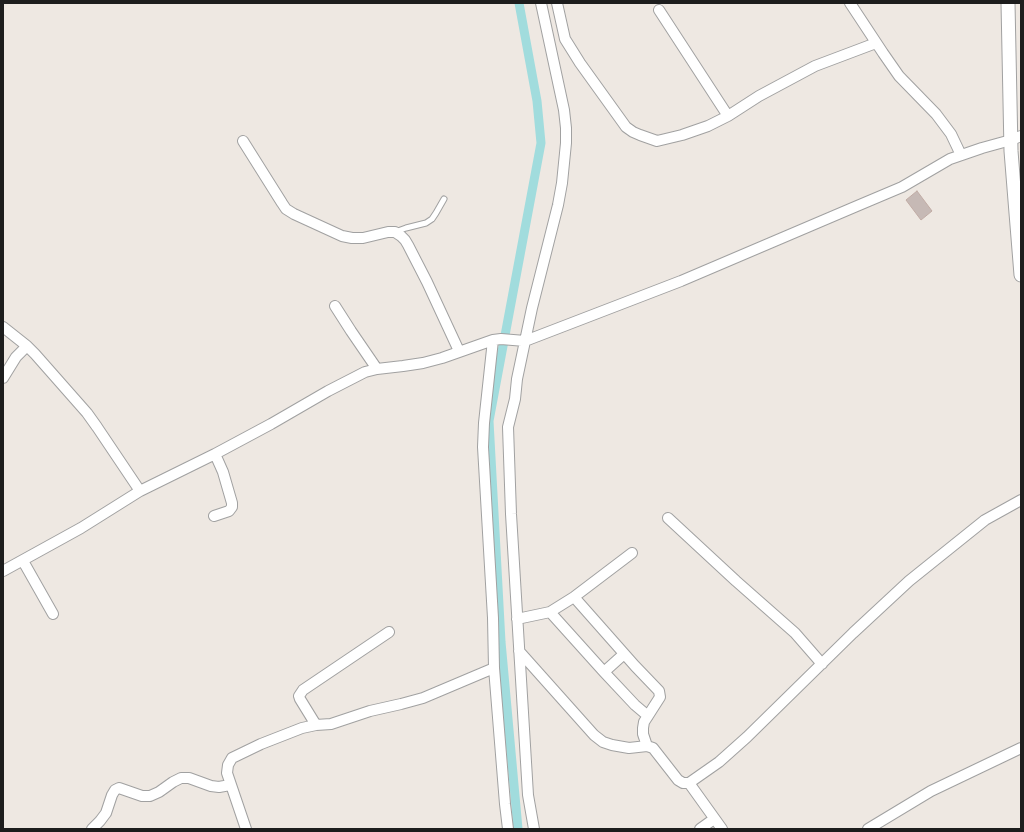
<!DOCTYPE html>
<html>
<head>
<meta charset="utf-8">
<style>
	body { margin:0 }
	#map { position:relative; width:1024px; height:832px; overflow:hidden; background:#eee8e2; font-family:"DM Sans",sans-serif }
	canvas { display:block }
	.frame { position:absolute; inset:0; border:4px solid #1d1d1d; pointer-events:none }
</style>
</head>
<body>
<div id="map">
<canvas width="1024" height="832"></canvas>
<div class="frame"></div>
</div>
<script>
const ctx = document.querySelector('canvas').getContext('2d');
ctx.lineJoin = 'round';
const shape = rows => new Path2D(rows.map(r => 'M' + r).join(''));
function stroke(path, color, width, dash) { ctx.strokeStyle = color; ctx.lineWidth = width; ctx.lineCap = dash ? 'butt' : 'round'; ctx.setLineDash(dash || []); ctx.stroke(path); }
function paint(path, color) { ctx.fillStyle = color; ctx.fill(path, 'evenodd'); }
const canal = shape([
	[518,829,501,642,489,421,541,143,537,101,519,3]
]);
const building = shape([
	[917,191,932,211,921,220,906,200,917,191]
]);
const service = shape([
	[395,232,406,228,426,223,432,219,436,213,444,199]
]);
const minor = shape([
	[557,3,565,39,580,63,626,127,633,132,640,135,657,141,682,135,708,126,728,116,759,96,815,66,876,43],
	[850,3,883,53,899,76,936,114,951,134,961,155],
	[659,10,728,116],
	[243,141,282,203,286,209,294,214,342,236,352,238,363,238,388,232,395,232,401,236,405,240,408,245,427,282,459,351],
	[335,306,351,331,377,369],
	[3,327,27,346,35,354,87,413,97,427,140,491],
	[493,340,484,423,483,447,493,618,494,668,505,804,508,829],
	[3,378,16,357,27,346],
	[214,516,229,511,232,507,232,503,223,472,215,454],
	[668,518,736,581,795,633,822,664],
	[23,561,53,614],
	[3,571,81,528,140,491,215,454,271,424,328,391,365,372,377,369,403,366,423,363,442,358,493,340,501,339,525,341,681,281,857,206,902,187,950,159,982,148,1011,140,1021,136],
	[574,597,635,666,659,691,660,697,644,722,643,728,643,734,647,746],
	[550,612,604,672,635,705,648,716],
	[517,619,550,612,574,597,632,553],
	[519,651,594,735,603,742,612,745,629,748,647,746,653,748,678,780,683,783,689,783,719,762,747,737,853,633,909,581,985,520,1021,500],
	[604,672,624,654],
	[316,725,300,699,299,696,303,690,389,632],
	[689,783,722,829],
	[92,829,100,821,106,813,112,795,115,790,119,788,142,796,150,796,159,792,173,782,181,778,189,778,211,786,219,787,230,785],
	[246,829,227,773,228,765,232,758,261,744,302,728,316,725,331,724,370,711,401,704,423,698,494,668],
	[534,829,528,795,511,514,508,427,515,399,517,379,532,308,558,205,562,183,566,143,566,128,564,110,541,3],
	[700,829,714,819],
	[868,829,931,791,1021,748]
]);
const tertiary = shape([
	[1008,3,1011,151,1021,275]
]);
stroke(canal, '#a1dcdd', 9);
paint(building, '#c6b9b5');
stroke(building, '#c0aba4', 1);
stroke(service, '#a1a1a1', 7);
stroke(minor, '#a1a1a1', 12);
stroke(tertiary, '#a1a1a1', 15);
stroke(service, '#fff', 5);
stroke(minor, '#fff', 10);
stroke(tertiary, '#fff', 13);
</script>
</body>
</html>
